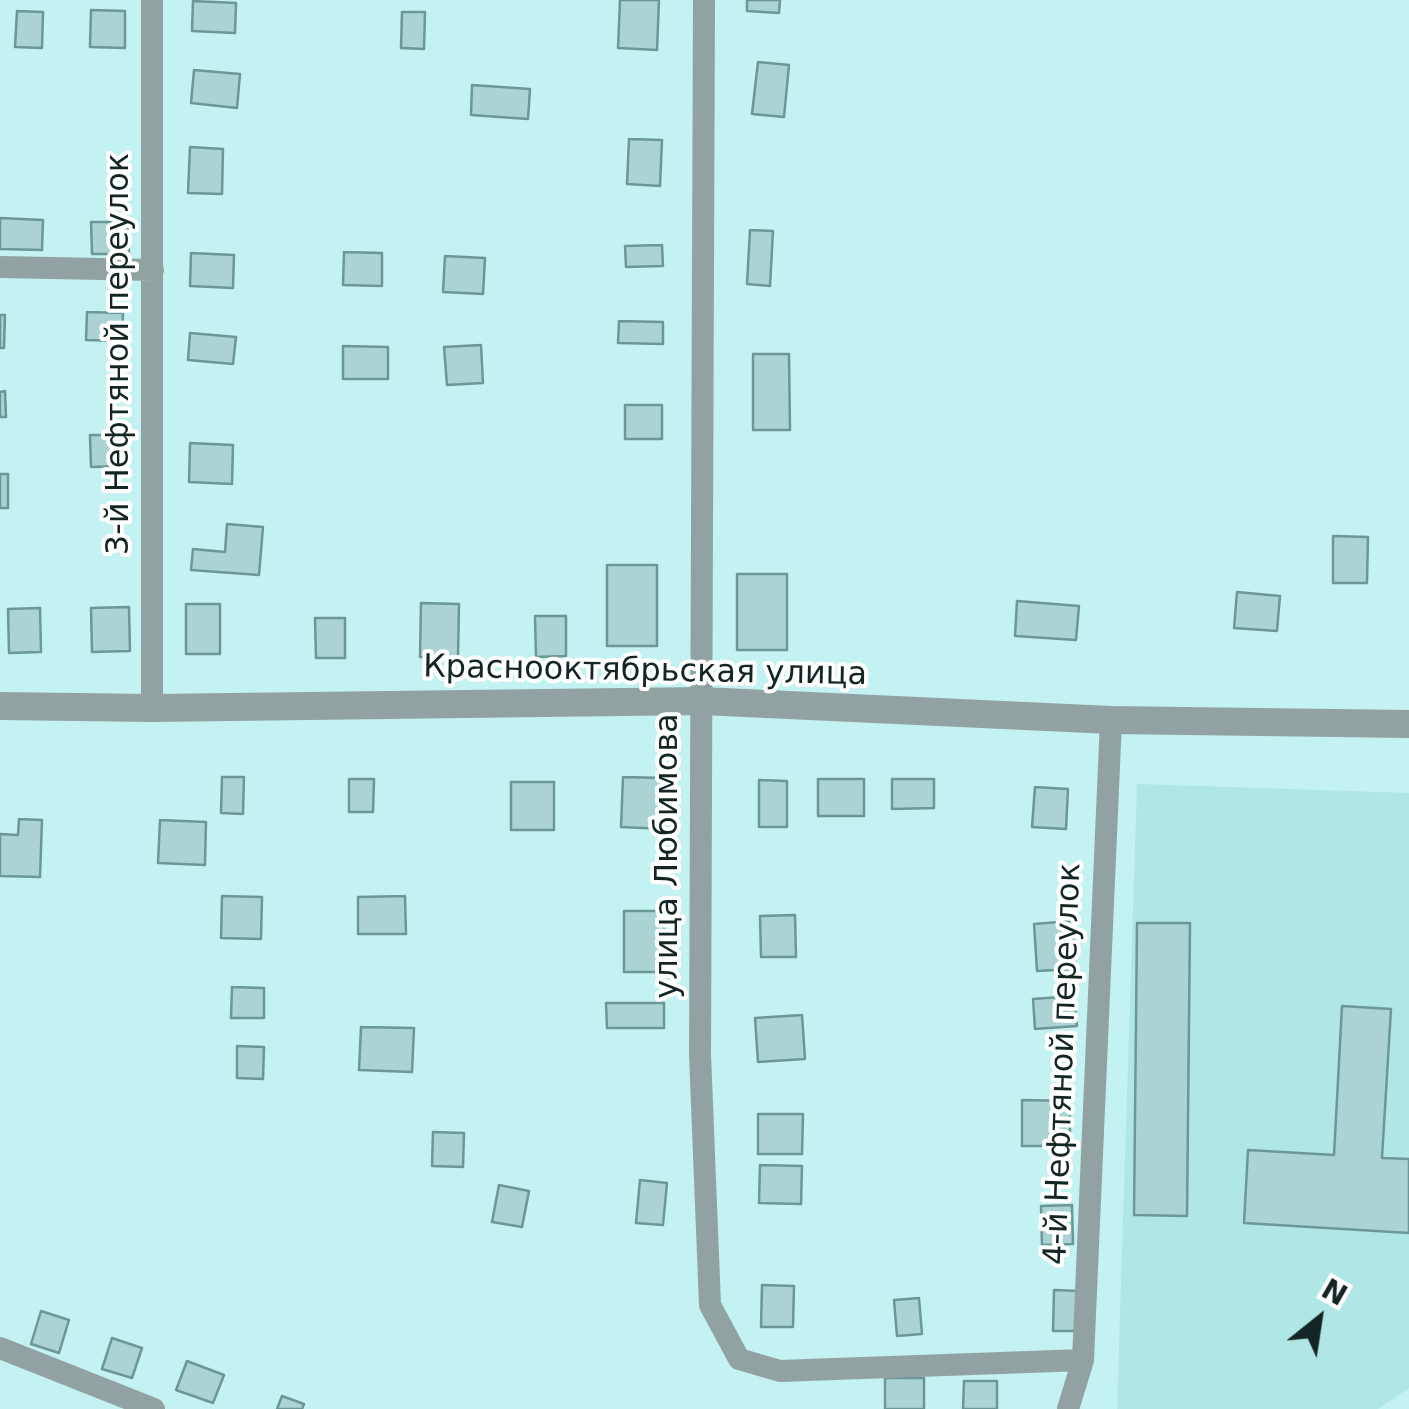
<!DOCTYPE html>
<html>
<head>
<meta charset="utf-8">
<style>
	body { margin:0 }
	#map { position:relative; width:1409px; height:1409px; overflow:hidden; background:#c4f1f1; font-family:"DejaVu Sans",sans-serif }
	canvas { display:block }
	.north { position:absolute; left:1269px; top:1269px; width:100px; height:100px; -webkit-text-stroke:8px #fff; paint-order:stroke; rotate:30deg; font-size:28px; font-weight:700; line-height:40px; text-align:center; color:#132525 }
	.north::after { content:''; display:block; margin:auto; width:35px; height:45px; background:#132525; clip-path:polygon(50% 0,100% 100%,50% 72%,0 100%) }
</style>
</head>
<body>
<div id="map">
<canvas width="1409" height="1409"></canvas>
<div class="north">N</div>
</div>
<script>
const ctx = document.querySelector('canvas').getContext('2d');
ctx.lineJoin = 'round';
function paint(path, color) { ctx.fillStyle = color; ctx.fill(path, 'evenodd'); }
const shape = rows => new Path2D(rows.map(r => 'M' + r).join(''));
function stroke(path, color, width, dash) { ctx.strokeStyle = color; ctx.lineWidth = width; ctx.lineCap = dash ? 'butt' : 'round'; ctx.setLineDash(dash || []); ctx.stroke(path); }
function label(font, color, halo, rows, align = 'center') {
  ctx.font = font + ' "DejaVu Sans",sans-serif'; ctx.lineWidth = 8; ctx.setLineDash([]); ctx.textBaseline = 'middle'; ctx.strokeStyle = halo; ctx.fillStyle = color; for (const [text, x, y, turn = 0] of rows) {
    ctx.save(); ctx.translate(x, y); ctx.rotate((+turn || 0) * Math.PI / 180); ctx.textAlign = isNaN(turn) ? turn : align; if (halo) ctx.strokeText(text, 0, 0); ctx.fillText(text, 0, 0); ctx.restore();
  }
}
const built = shape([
	[1137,784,1409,793,1409,1388,1378,1409,1117,1409]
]);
const building = shape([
	[620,0,659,0,657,50,618,48,620,0],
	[747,0,780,0,779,13,747,11,747,0],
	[193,1,236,3,235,33,192,31,193,1],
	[91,10,125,11,125,48,90,47,91,10],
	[17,11,43,12,42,48,15,47,17,11],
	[402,12,425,12,424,49,401,48,402,12],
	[758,62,789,65,784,117,752,114,758,62],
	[194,70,240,74,237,108,191,103,194,70],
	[472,85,530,89,528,119,471,115,472,85],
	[629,139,662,140,660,186,627,184,629,139],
	[190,147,223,149,222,194,188,193,190,147],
	[0,218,43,220,42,250,0,249,0,218],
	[91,222,128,222,129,254,92,254,91,222],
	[750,230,773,231,770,286,747,284,750,230],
	[662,245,663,266,626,267,625,246,662,245],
	[344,252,382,253,382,286,343,285,344,252],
	[191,253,234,255,233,288,190,286,191,253],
	[445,256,485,258,483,294,443,292,445,256],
	[87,312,123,313,122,341,86,340,87,312],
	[0,315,5,315,4,348,0,348,0,315],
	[619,321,663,322,663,344,618,343,619,321],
	[190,333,236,337,233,364,188,360,190,333],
	[481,345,483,383,447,385,444,347,481,345],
	[343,346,388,347,388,379,343,379,343,346],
	[753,354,789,354,790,430,753,430,753,354],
	[5,391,6,417,0,417,0,392,5,391],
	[625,405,662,405,662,439,625,439,625,405],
	[90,435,125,435,125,466,91,467,90,435],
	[190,443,233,445,232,484,189,482,190,443],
	[0,474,8,474,8,508,0,508,0,474],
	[227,524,263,527,259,575,191,570,193,549,225,552,227,524],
	[1333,536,1368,537,1367,583,1333,583,1333,536],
	[607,565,657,565,657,646,607,646,607,565],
	[737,574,787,574,787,650,737,650,737,574],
	[1237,592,1280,596,1277,631,1234,628,1237,592],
	[1017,601,1079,606,1076,640,1015,636,1017,601],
	[421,603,459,604,458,658,420,657,421,603],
	[186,604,220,604,220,654,186,654,186,604],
	[129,607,130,651,92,652,91,608,129,607],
	[40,608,41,652,9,653,8,609,40,608],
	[535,616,566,616,566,656,536,657,535,616],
	[315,618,345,618,345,658,316,658,315,618],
	[222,777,244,777,243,814,221,813,222,777],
	[623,777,666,778,665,829,621,827,623,777],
	[349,779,374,779,373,812,349,812,349,779],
	[818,779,864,779,864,816,818,816,818,779],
	[892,779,934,779,934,808,892,809,892,779],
	[759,780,787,781,787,827,759,827,759,780],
	[511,782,554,782,554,830,511,830,511,782],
	[1035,787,1068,789,1066,829,1032,827,1035,787],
	[19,819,42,820,40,877,0,876,0,834,18,835,19,819],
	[160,820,206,822,205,865,158,863,160,820],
	[222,896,262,897,261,939,221,938,222,896],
	[405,896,406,934,358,934,358,897,405,896],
	[624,911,664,911,664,972,624,972,624,911],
	[795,915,796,957,761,957,760,916,795,915],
	[1072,921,1076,969,1037,971,1034,924,1072,921],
	[1137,923,1190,923,1187,1216,1134,1215,1137,923],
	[232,987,264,988,264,1018,231,1018,232,987],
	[1074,996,1077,1026,1035,1029,1033,999,1074,996],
	[606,1003,664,1003,664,1028,607,1028,606,1003],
	[1342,1006,1391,1009,1382,1158,1409,1159,1409,1233,1244,1223,1248,1150,1334,1155,1342,1006],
	[802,1015,805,1059,758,1062,755,1018,802,1015],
	[361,1027,414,1028,412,1072,359,1070,361,1027],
	[237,1046,264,1047,263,1079,237,1078,237,1046],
	[1022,1100,1070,1101,1070,1146,1022,1146,1022,1100],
	[758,1114,803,1114,802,1154,758,1154,758,1114],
	[433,1132,464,1133,463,1167,432,1166,433,1132],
	[760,1165,802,1166,801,1204,759,1203,760,1165],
	[640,1180,667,1183,663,1225,636,1223,640,1180],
	[499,1185,529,1191,522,1227,492,1222,499,1185],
	[1072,1205,1073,1244,1042,1245,1041,1206,1072,1205],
	[762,1285,794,1286,793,1327,761,1327,762,1285],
	[1054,1290,1081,1291,1080,1331,1053,1331,1054,1290],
	[919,1298,922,1334,897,1336,894,1300,919,1298],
	[41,1311,69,1320,59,1353,31,1344,41,1311],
	[112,1338,142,1348,132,1378,102,1369,112,1338],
	[187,1361,224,1375,213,1403,176,1390,187,1361],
	[885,1378,924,1378,924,1409,885,1409,885,1378],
	[964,1381,997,1381,997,1409,963,1409,964,1381],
	[282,1396,304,1404,302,1409,277,1409,282,1396]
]);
const minor = shape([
	[704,0,700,1054,710,1305,739,1359,780,1371,1083,1360],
	[0,267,153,270],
	[152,708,152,0],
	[0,1348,154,1409],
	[1068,1409,1083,1360,1111,720]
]);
const tertiary = shape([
	[0,706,152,708,702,701,1111,720,1409,724]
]);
const streetNames = [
	["3-й Нефтяной переулок",120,354,-90],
	["Краснооктябрьская улица",645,672,1],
	["улица Любимова",669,856,-90],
	["4-й Нефтяной переулок",1064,1064,-88]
];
paint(built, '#b0e6e6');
paint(building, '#abd3d3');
stroke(building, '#6c9797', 2.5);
stroke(minor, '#92a2a2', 22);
stroke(tertiary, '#92a2a2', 28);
label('32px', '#132525', '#fff', streetNames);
</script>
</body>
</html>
